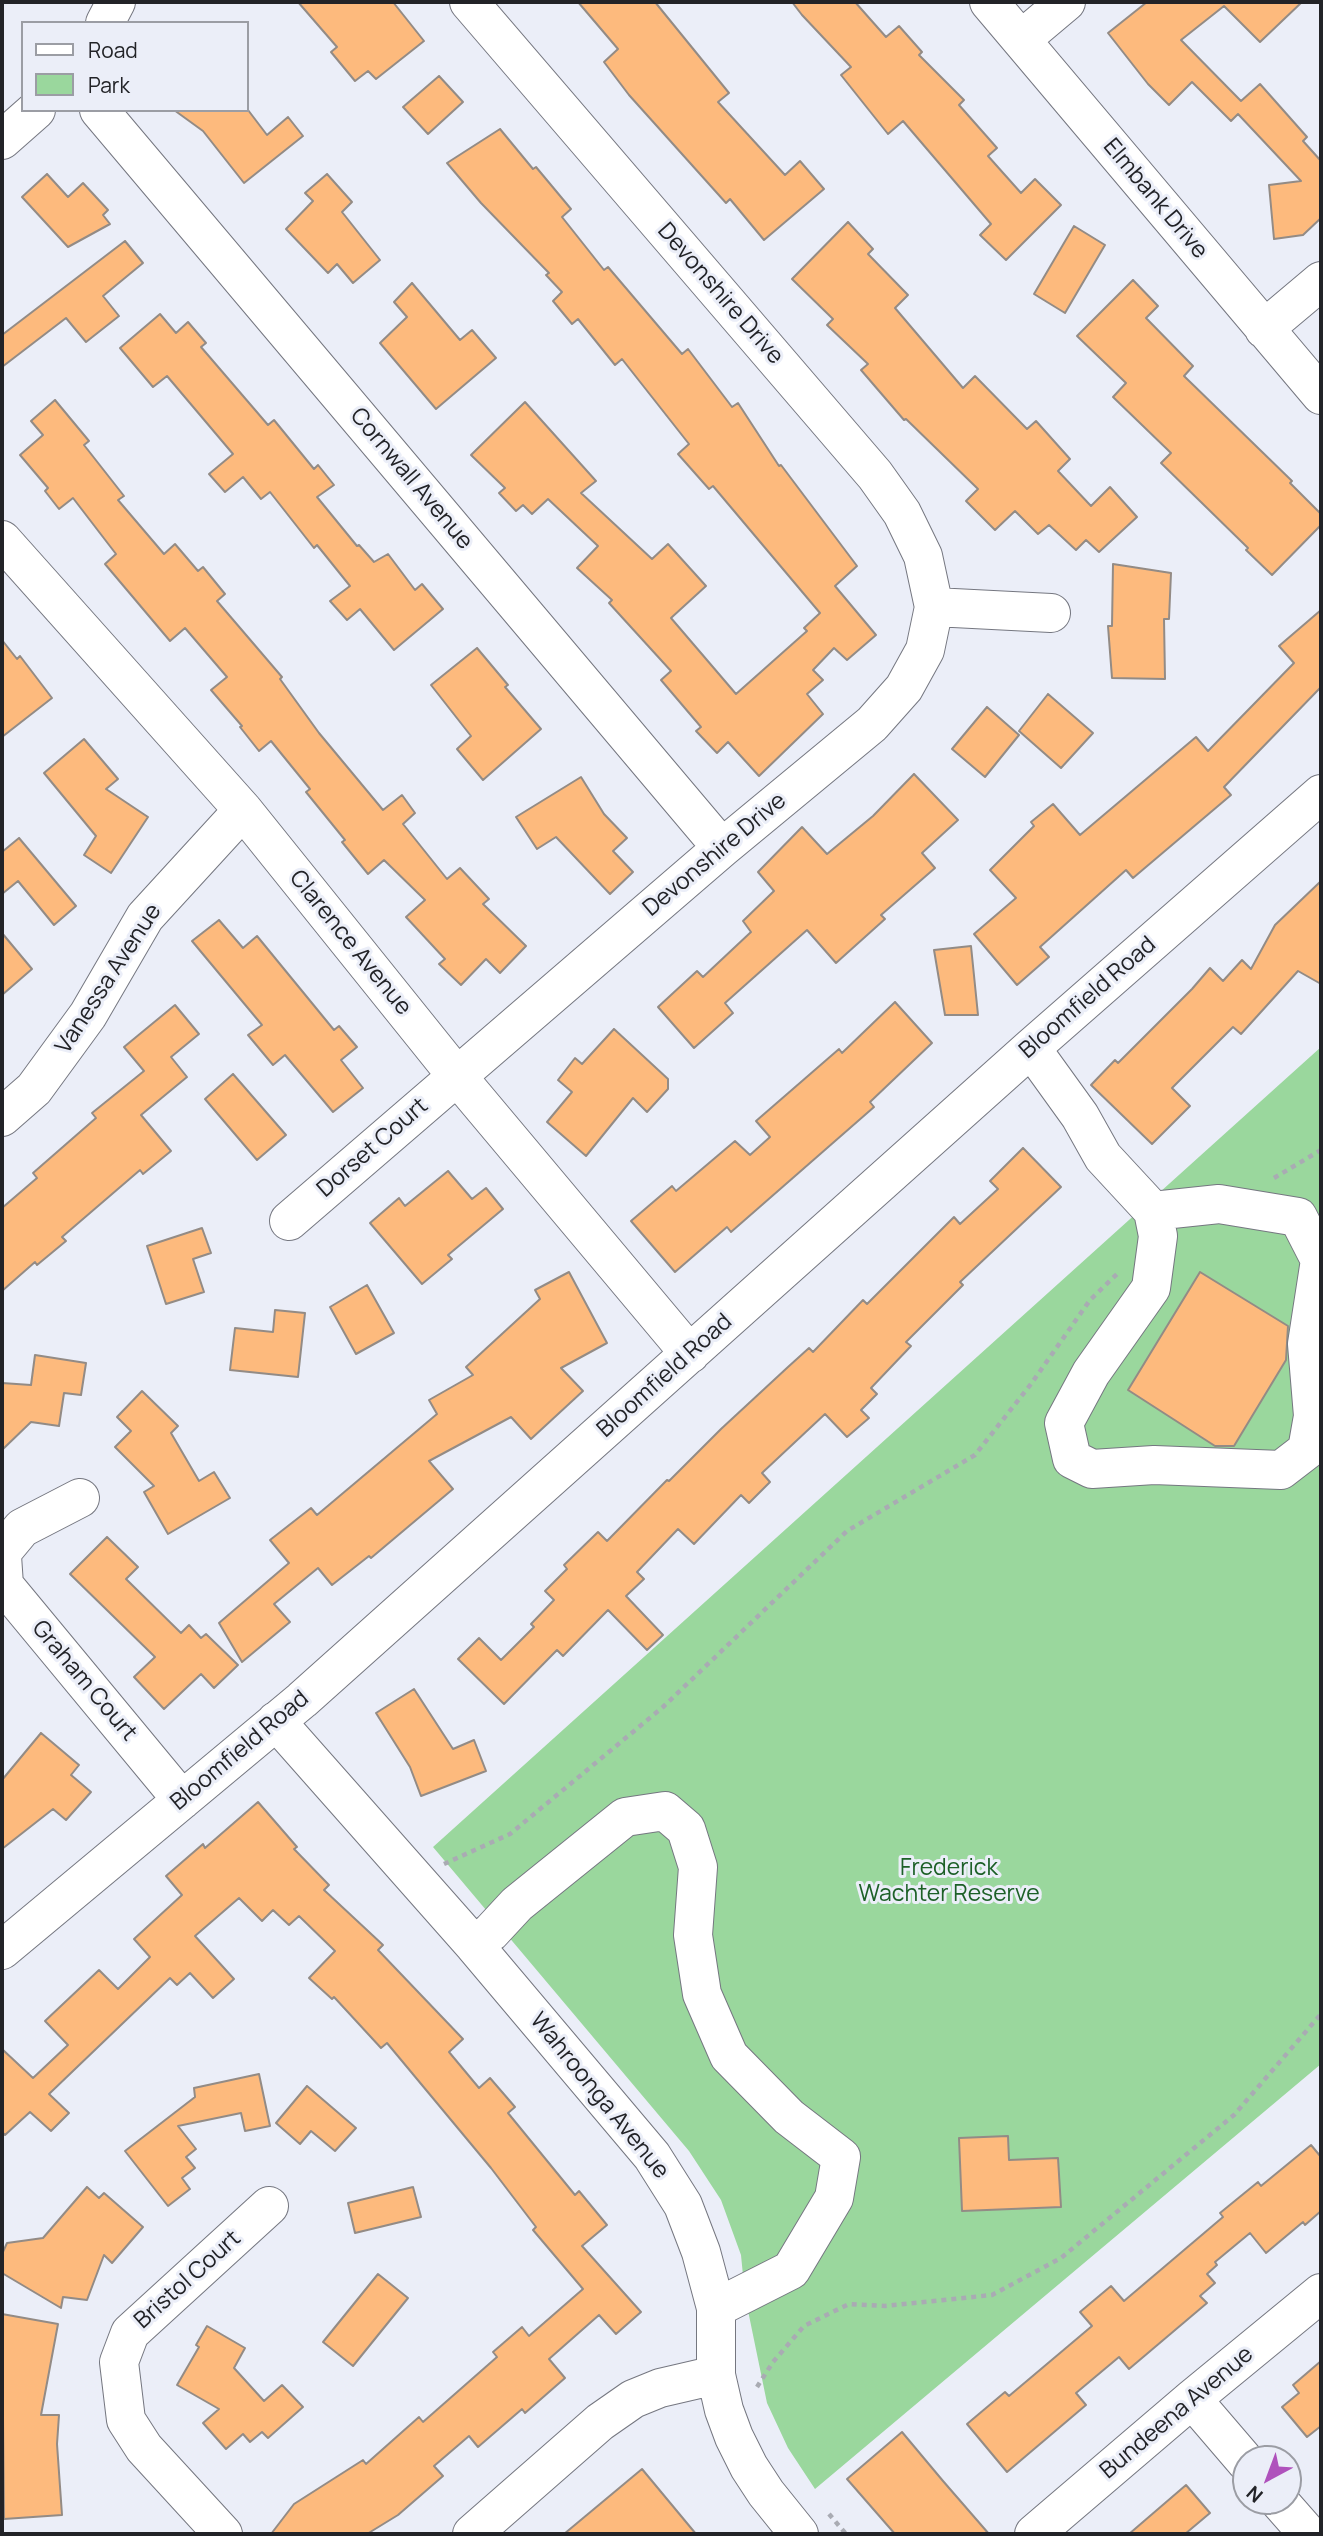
<!DOCTYPE html>
<html>
<head>
<meta charset="utf-8">
<style>
	body { margin:0 }
	#map { position:relative; width:1323px; height:2536px; overflow:hidden; background:#ebeef8; font-family:Manrope,sans-serif }
	canvas { display:block }
	.frame { position:absolute; inset:0; border:4px solid #222327; pointer-events:none }
	.legend { position:absolute; left:21px; top:21px; width:228px; height:91px; box-sizing:border-box; background:#ebeef8; border:2px solid #9b9da4; margin:0; padding:9px 12px; list-style:none; font-size:21px; color:#222327 }
	.legend li { display:flex; align-items:center; gap:14px; height:35px }
	.legend b { width:35px; border:2px solid #9b9da4 }
	.north { position:absolute; left:1232px; top:2445px; width:70px; height:70px; box-sizing:border-box; background:#ebeef8; border:2px solid #9b9da4; border-radius:50%; rotate:221deg; font-size:19px; font-weight:700; line-height:28px; text-align:center; color:#222327 }
	.north::after { content:''; display:block; margin:auto; width:24px; height:32px; background:#af52bc; clip-path:polygon(50% 0,100% 100%,50% 72%,0 100%) }
</style>
</head>
<body>
<div id="map">
<canvas width="1323" height="2536"></canvas>
<div class="frame"></div>
<ul class="legend">
<li><b style="height:9px;background:#fff"></b>Road</li>
<li><b style="height:19px;background:#9ad79d"></b>Park</li>
</ul>
<div class="north">N</div>
</div>
<script>
const ctx = document.querySelector('canvas').getContext('2d');
ctx.lineJoin = 'round';
function paint(path, color) { ctx.fillStyle = color; ctx.fill(path, 'evenodd'); }
const shape = rows => new Path2D(rows.map(r => 'M' + r).join(''));
function stroke(path, color, width, dash) { ctx.strokeStyle = color; ctx.lineWidth = width; ctx.lineCap = dash ? 'butt' : 'round'; ctx.setLineDash(dash || []); ctx.stroke(path); }
function label(font, color, halo, rows, align = 'center') {
  ctx.font = font + ' Manrope,sans-serif'; ctx.lineWidth = 6; ctx.setLineDash([]); ctx.textBaseline = 'middle'; ctx.strokeStyle = halo; ctx.fillStyle = color; for (const [text, x, y, turn = 0] of rows) {
    ctx.save(); ctx.translate(x, y); ctx.rotate((+turn || 0) * Math.PI / 180); ctx.textAlign = isNaN(turn) ? turn : align; if (halo) ctx.strokeText(text, 0, 0); ctx.fillText(text, 0, 0); ctx.restore();
  }
}
const green = shape([
	[1321,1047,1321,2064,815,2489,788,2448,767,2403,745,2296,741,2255,721,2200,689,2151,433,1847]
]);
const building = shape([
	[298,2,393,2,424,41,376,79,368,71,355,81,331,52,337,47,298,2],
	[578,2,655,2,729,93,718,102,785,175,800,161,824,189,764,240,730,199,726,203,629,95,604,62,618,49,578,2],
	[792,2,855,2,886,37,899,26,922,52,919,55,964,100,959,105,997,148,988,156,1021,193,1035,179,1061,205,1006,260,980,235,991,224,903,121,888,134,841,75,851,67,802,15,792,2],
	[1147,2,1302,2,1260,42,1224,6,1181,40,1241,101,1260,84,1307,137,1303,141,1321,161,1321,218,1303,235,1274,239,1269,185,1301,181,1238,114,1231,121,1192,82,1169,105,1148,84,1108,33,1147,2],
	[439,76,463,102,428,134,403,107,439,76],
	[174,110,248,110,267,135,288,117,303,136,244,183,203,131,174,110],
	[500,129,533,169,536,167,571,209,562,217,604,270,608,267,682,354,688,349,732,407,738,403,779,466,781,465,857,566,835,586,876,635,847,660,834,648,813,670,823,680,807,694,823,714,759,776,728,742,717,753,696,731,701,727,661,680,671,671,609,603,612,600,577,568,598,546,548,499,532,514,523,505,516,511,499,493,505,488,471,455,525,402,596,481,581,493,652,559,668,544,706,586,671,618,736,694,807,631,804,628,820,613,713,486,709,489,678,454,689,444,622,359,615,365,578,319,572,324,553,301,562,292,546,275,549,273,481,203,447,163,500,129],
	[47,174,68,197,83,183,108,210,103,215,110,224,68,247,22,197,47,174],
	[327,174,352,202,342,212,380,260,353,283,337,264,328,273,286,229,313,201,305,193,327,174],
	[848,222,873,249,868,254,908,295,895,308,963,388,975,376,1027,429,1036,421,1070,459,1058,471,1091,506,1110,487,1137,517,1099,552,1086,540,1076,550,1049,525,1038,534,1015,511,995,530,966,501,978,489,906,419,904,420,861,370,868,364,827,325,833,319,792,279,848,222],
	[1074,226,1105,245,1065,313,1034,294,1074,226],
	[125,241,143,263,103,296,119,316,86,342,66,318,2,367,2,335,125,241],
	[1133,280,1158,306,1146,318,1193,366,1184,376,1292,481,1290,483,1321,514,1321,525,1272,575,1246,550,1248,548,1161,463,1171,453,1113,397,1126,383,1077,336,1133,280],
	[412,283,460,340,472,330,496,358,436,409,380,343,407,317,394,302,412,283],
	[160,314,176,333,188,322,206,343,201,347,268,425,274,420,314,469,318,465,334,485,317,497,357,546,359,545,374,562,388,554,415,590,422,584,443,609,394,650,360,609,347,620,330,601,350,586,317,545,314,548,270,492,261,499,243,477,225,492,209,474,233,454,167,376,153,387,120,348,160,314],
	[55,400,89,441,84,445,124,496,118,500,164,554,175,544,198,571,203,567,225,594,217,601,282,677,280,679,319,733,383,810,402,795,415,813,403,824,447,879,460,868,489,899,483,904,526,946,500,973,486,959,461,985,439,964,445,959,406,917,425,900,384,860,368,874,342,842,345,840,306,792,310,789,271,741,259,751,240,727,242,726,211,690,227,677,185,628,170,641,105,564,116,554,73,498,59,509,45,491,48,488,20,455,43,435,31,421,55,400],
	[1113,564,1171,573,1169,619,1164,619,1165,679,1112,678,1108,626,1112,626,1113,564],
	[1321,610,1321,687,1224,787,1231,795,1133,878,1126,870,1040,947,1049,957,1017,985,974,934,1016,898,990,870,1034,826,1031,822,1053,804,1080,835,1196,737,1208,751,1294,663,1279,646,1321,610],
	[2,640,17,659,20,656,52,698,2,737,2,640],
	[477,648,508,685,505,687,541,729,483,780,457,749,471,736,431,685,477,648],
	[1048,694,1093,733,1061,768,1019,731,1048,694],
	[987,707,1019,735,985,777,952,749,987,707],
	[84,739,118,779,106,789,148,817,111,873,84,855,96,836,44,773,84,739],
	[914,774,958,820,922,853,935,868,881,915,885,919,836,963,807,930,725,1003,733,1013,694,1048,658,1007,697,971,703,977,751,932,743,921,774,891,758,872,802,827,827,854,873,816,914,774],
	[581,777,604,814,627,838,613,851,633,872,610,894,556,837,537,849,516,817,581,777],
	[19,838,76,906,54,925,18,881,2,894,2,852,19,838],
	[1321,881,1321,984,1298,971,1241,1034,1233,1027,1172,1088,1190,1106,1152,1144,1091,1085,1115,1060,1118,1063,1192,989,1210,968,1223,981,1242,960,1251,969,1275,925,1321,881],
	[219,920,243,948,257,936,334,1030,339,1026,357,1047,341,1060,363,1088,333,1112,285,1055,273,1065,248,1035,262,1025,192,941,219,920],
	[2,933,32,969,2,995,2,933],
	[971,946,978,1015,945,1015,934,950,971,946],
	[895,1002,932,1043,870,1102,874,1107,731,1232,727,1227,675,1272,631,1221,672,1186,676,1191,735,1141,750,1155,770,1137,756,1121,839,1049,842,1053,895,1002],
	[175,1005,199,1034,171,1057,187,1077,141,1115,171,1151,143,1174,140,1170,62,1237,66,1241,37,1265,35,1262,2,1291,2,1208,37,1178,33,1173,96,1118,92,1113,144,1071,124,1047,175,1005],
	[614,1029,668,1079,668,1089,647,1112,633,1098,586,1156,547,1122,572,1092,558,1080,575,1058,582,1064,614,1029],
	[233,1074,286,1135,257,1160,205,1099,233,1074],
	[1023,1148,1061,1187,960,1282,963,1285,906,1342,911,1346,871,1388,877,1394,861,1410,869,1418,847,1437,825,1414,762,1473,770,1482,749,1503,741,1495,694,1544,678,1529,637,1572,644,1579,626,1596,663,1635,647,1650,608,1610,563,1656,557,1650,504,1704,458,1659,479,1638,501,1660,534,1627,531,1624,554,1600,545,1591,567,1569,564,1565,598,1532,607,1541,667,1480,669,1481,721,1429,788,1367,809,1348,813,1352,863,1300,867,1304,954,1217,960,1224,998,1189,990,1181,1023,1148],
	[448,1171,472,1199,486,1188,503,1209,448,1255,452,1259,422,1284,370,1223,399,1198,405,1206,448,1171],
	[202,1228,211,1253,193,1259,204,1292,166,1304,147,1246,202,1228],
	[569,1272,607,1343,561,1368,583,1391,531,1439,511,1417,429,1461,453,1489,371,1558,369,1556,332,1585,318,1568,274,1604,290,1622,242,1662,219,1623,289,1563,270,1540,311,1508,317,1515,437,1414,429,1400,473,1375,466,1367,540,1299,535,1290,569,1272],
	[1200,1272,1288,1326,1286,1360,1234,1446,1215,1446,1128,1390,1200,1272],
	[367,1285,394,1333,356,1354,330,1307,367,1285],
	[275,1310,305,1313,298,1377,230,1370,235,1328,273,1332,275,1310],
	[35,1355,86,1363,81,1395,64,1393,59,1426,31,1422,2,1450,2,1383,31,1385,35,1355],
	[142,1391,178,1426,171,1433,199,1481,214,1472,230,1498,168,1534,144,1492,154,1486,115,1447,131,1431,117,1417,142,1391],
	[107,1537,138,1567,126,1579,181,1633,189,1625,201,1638,206,1634,238,1665,214,1688,201,1674,164,1709,134,1677,155,1657,70,1574,107,1537],
	[414,1689,453,1749,474,1740,486,1771,421,1796,410,1767,376,1713,414,1689],
	[41,1733,79,1765,71,1775,91,1792,66,1820,53,1809,2,1849,2,1780,41,1733],
	[258,1802,297,1847,294,1849,329,1885,324,1890,383,1945,378,1950,463,2039,449,2052,479,2088,490,2078,515,2107,508,2113,575,2195,579,2191,607,2225,582,2246,641,2312,616,2334,599,2315,549,2359,565,2378,525,2413,522,2409,478,2447,469,2436,434,2466,443,2476,398,2515,367,2534,271,2534,294,2504,363,2460,366,2464,419,2417,423,2422,497,2357,493,2352,522,2327,529,2336,583,2289,533,2230,536,2227,491,2168,387,2043,381,2048,334,1997,332,1999,309,1978,335,1951,299,1916,289,1925,273,1910,262,1921,239,1898,195,1936,234,1979,213,1998,190,1973,177,1985,170,1978,49,2094,69,2113,51,2131,30,2112,5,2135,2,2132,2,2049,33,2078,68,2045,45,2021,99,1970,118,1989,150,1957,134,1939,182,1895,166,1876,203,1844,205,1848,258,1802],
	[259,2074,270,2126,245,2131,241,2113,178,2126,196,2149,186,2157,195,2168,182,2178,190,2189,168,2206,125,2151,195,2097,194,2088,259,2074],
	[307,2086,356,2128,335,2151,311,2131,300,2144,276,2123,307,2086],
	[1008,2136,1009,2160,1058,2158,1061,2207,962,2211,959,2138,1008,2136],
	[1311,2145,1321,2157,1321,2211,1305,2225,1303,2222,1266,2253,1250,2233,1215,2262,1217,2265,1207,2274,1215,2283,1200,2296,1207,2303,1129,2369,1119,2357,1076,2393,1086,2405,1007,2472,967,2424,1005,2392,1009,2396,1092,2326,1080,2312,1111,2286,1124,2301,1223,2217,1220,2213,1258,2182,1261,2186,1311,2145],
	[87,2187,99,2198,104,2193,143,2227,112,2263,104,2255,87,2300,63,2297,61,2308,2,2273,2,2254,7,2243,43,2238,87,2187],
	[413,2187,421,2217,355,2233,348,2203,413,2187],
	[378,2274,408,2298,353,2366,323,2342,378,2274],
	[2,2314,58,2324,41,2415,59,2415,57,2444,62,2515,4,2519,2,2314],
	[207,2326,245,2348,234,2368,264,2401,282,2385,303,2407,268,2438,262,2432,250,2442,243,2434,226,2449,203,2423,219,2409,177,2385,199,2347,196,2345,207,2326],
	[1321,2361,1321,2426,1307,2437,1282,2407,1299,2393,1293,2385,1321,2361],
	[902,2432,943,2481,989,2534,895,2534,847,2479,902,2432],
	[642,2469,696,2534,564,2534,642,2469],
	[1186,2485,1210,2513,1185,2534,1129,2534,1186,2485]
]);
const path = shape([
	[1274,1178,1321,1150],
	[444,1864,510,1834,663,1707,847,1531,975,1455,1031,1384,1090,1300,1117,1274],
	[757,2387,773,2362,804,2326,849,2304,885,2306,992,2295,1061,2258,1234,2115,1321,2014],
	[829,2514,846,2534]
]);
const minor = shape([
	[989,2,1321,395],
	[105,23,116,2],
	[1022,39,1066,2],
	[99,110,722,848],
	[2,140,36,110],
	[1264,329,1321,281],
	[2,540,243,810,456,1075,690,1354],
	[934,607,1051,613],
	[1031,1048,1080,1116,1103,1157,1153,1211,1219,1204,1298,1217,1320,1260,1307,1344,1313,1416,1307,1450,1281,1470,1154,1465,1092,1469,1072,1459,1064,1423,1091,1373,1151,1288,1158,1236,1153,1211],
	[2,1117,34,1089,88,1015,145,917,243,810],
	[289,1221,722,848,872,724,904,688,925,650,934,607,923,556,902,513,875,475,469,2],
	[2,1552,22,1528,80,1498],
	[2,1556,4,1585,182,1800],
	[276,1721,474,1945,652,2156,683,2205,701,2252,716,2308,716,2375,724,2410,734,2437,749,2467,766,2493,799,2534],
	[474,1945,491,1932,517,1904,625,1817,665,1811,686,1829,698,1867,693,1935,702,1994,729,2056,789,2117,841,2157,834,2198,791,2270,716,2308],
	[2,1950,302,1700,1031,1048,1321,794],
	[1192,2399,1246,2462],
	[1279,2501,1308,2534],
	[223,2534,144,2448,126,2420,119,2362,130,2333,269,2206],
	[472,2534,600,2422,633,2399,660,2388,716,2375],
	[1034,2534,1192,2399,1321,2293]
]);
const streetNames = [
	["Elmbank Drive",1155,199,50],
	["Devonshire Drive",720,294,49],
	["Cornwall Avenue",411,479,50],
	["Devonshire Drive",715,855,-40],
	["Clarence Avenue",350,943,51],
	["Vanessa Avenue",109,979,-57],
	["Bloomfield Road",1088,998,-41],
	["Dorset Court",373,1148,-41],
	["Bloomfield Road",665,1376,-42],
	["Graham Court",84,1681,50],
	["Bloomfield Road",240,1751,-40],
	["Wahroonga Avenue",599,2096,51],
	["Bristol Court",188,2280,-42],
	["Bundeena Avenue",1177,2413,-40]
];
const parkNames = [
	["Frederick",949,1869],
	["Wachter Reserve",949,1895]
];
paint(green, '#9ad79d');
paint(building, '#fdba7d');
stroke(building, '#938b85', 2);
stroke(minor, '#757780', 40);
stroke(path, '#a9abb3', 4.5, [5, 5]);
stroke(minor, '#fff', 38);
label('23px', '#222327', '#ebeef8', streetNames);
label('23px', '#1c6027', '#ebeef8', parkNames);
</script>
</body>
</html>
